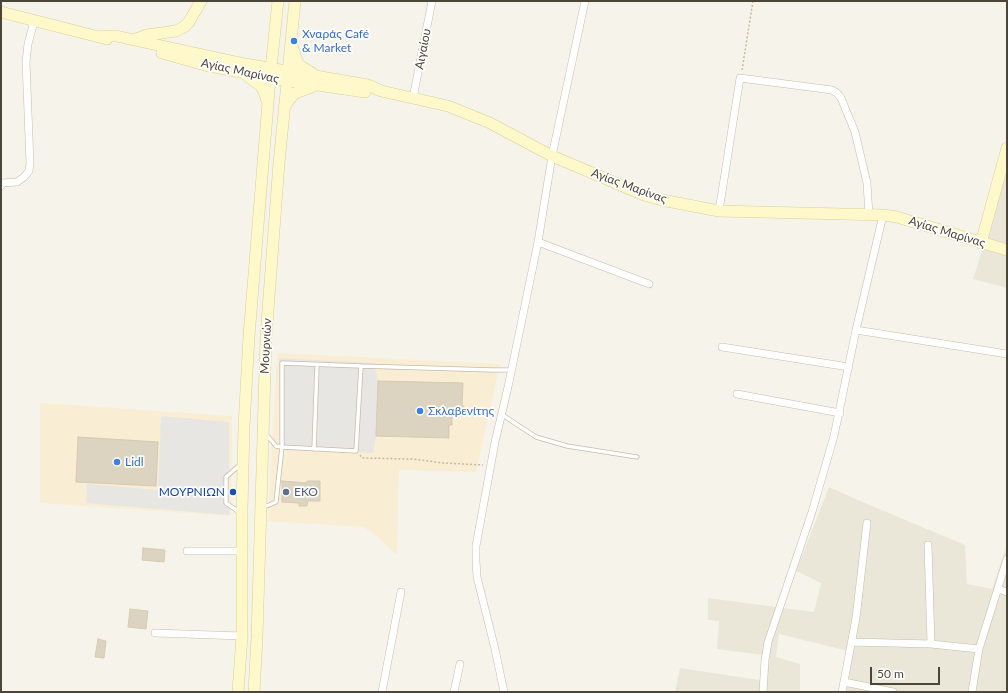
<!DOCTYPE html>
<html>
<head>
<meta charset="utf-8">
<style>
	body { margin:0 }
	#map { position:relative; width:1008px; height:693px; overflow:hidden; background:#f6f4ea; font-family:Lato,sans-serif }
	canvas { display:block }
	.frame { position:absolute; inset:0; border:2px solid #4b4637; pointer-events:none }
	.scale { position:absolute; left:870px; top:667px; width:70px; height:18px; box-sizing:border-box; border:2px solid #4b4637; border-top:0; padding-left:5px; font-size:12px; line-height:14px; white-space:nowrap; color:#4b4637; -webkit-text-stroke:3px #fff; paint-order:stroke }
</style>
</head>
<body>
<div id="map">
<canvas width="1008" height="693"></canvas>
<div class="frame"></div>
<div class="scale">50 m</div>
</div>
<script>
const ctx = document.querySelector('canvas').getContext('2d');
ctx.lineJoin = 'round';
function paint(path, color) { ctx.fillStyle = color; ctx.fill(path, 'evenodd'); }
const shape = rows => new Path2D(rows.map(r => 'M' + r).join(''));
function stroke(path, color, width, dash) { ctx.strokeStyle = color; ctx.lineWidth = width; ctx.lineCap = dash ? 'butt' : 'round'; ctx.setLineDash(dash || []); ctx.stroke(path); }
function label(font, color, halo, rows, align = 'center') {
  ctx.font = font + ' Lato,sans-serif'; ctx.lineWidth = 3.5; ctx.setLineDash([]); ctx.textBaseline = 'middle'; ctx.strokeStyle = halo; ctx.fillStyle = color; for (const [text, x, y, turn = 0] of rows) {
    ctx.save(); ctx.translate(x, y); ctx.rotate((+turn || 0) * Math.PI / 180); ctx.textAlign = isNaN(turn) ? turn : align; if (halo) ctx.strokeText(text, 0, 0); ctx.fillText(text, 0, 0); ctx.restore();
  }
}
const residential = shape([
	[1007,172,1007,288,973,279],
	[829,487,865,503,965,545,967,584,992,589,1007,545,1007,692,844,692,852,652,779,634,776,657,800,664,800,692,675,692,680,668,766,681,770,656,717,649,719,621,708,620,708,598,814,612,821,583,796,571]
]);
const commercial = shape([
	[277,353,500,364,476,472,399,470,397,555,373,533,363,527,268,521],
	[40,403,232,416,231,516,40,503]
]);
const parking = shape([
	[279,358,374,363,378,381,376,436,373,453,280,450],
	[161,416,229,422,229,515,86,503,87,484,158,490]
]);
const building = shape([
	[378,381,463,383,462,406,464,406,464,416,452,415,452,425,449,425,449,438,376,436,378,381],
	[78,437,158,442,156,486,76,482,78,437],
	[282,481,307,483,307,481,320,481,320,501,308,501,307,506,299,506,299,503,282,502,282,481],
	[143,548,165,550,164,562,142,560,143,548],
	[130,609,148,611,146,629,128,627,130,609],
	[98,639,106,641,104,658,95,657,98,639]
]);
const path = shape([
	[742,70,753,1],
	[360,455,362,458,412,459,443,463,483,465]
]);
const lane = shape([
	[501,414,536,437,567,446,637,457],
	[266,434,276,446,282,447,356,451,361,366,492,370,511,370],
	[314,449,317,365],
	[262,508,276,502,282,447,282,363,361,366],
	[239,512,226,503,226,477,241,464]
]);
const street = shape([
	[413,98,432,1],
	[1,186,2,183,17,182,24,177,29,171,30,163,26,62,28,44,34,21],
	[719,211,740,78,832,90,837,93,841,98,855,132,867,183,869,215],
	[538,242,649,284],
	[856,330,1007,354],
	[722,347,849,367],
	[737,394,840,413],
	[928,545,931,644],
	[187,551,242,551],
	[998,589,1007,592],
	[155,633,242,636],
	[852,642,931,644,979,649],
	[844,682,893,692],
	[382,692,401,592],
	[454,692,460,664],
	[504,692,495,649,477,577,476,561,476,546,495,442,508,387,538,242,552,156,585,1],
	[763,692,765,660,768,642,812,512,834,436,856,330,883,215],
	[842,692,856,618,867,523],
	[972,692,979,649,1007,559]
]);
const secondary = shape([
	[1,12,107,39],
	[102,36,116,36,245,64,368,85,381,91,448,106,490,123,552,156,644,195,662,200,719,211,883,215,897,217,1007,250],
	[136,39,147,35,176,31,184,27,189,22,201,1],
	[292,46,297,61,300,66,312,73],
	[162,53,205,65,270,78,365,92],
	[246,75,261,86,265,94,267,101],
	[284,107,289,100,295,93,314,86],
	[981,243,1007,148],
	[238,692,242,636,242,508,244,426,249,336,270,78,278,1],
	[254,692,257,637,266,337,279,163,295,1]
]);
const markers = [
	[294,41,4,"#3f7fe0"],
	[420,411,4,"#3f7fe0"],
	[117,462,4,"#3f7fe0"],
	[233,492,4,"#1a4fb4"],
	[286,492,4,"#5c6f8a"]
];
const shopNames = [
	["Χναράς Café",302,34],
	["& Market",302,48],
	["Σκλαβενίτης",428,411],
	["Lidl",125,462]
];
const streetNames = [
	["Αιγαίου",423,49,-79],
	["Αγίας Μαρίνας",240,71,12],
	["Αγίας Μαρίνας",629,186,20],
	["Αγίας Μαρίνας",947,232,17],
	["Μουρνιών",266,346,-87]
];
const transitNames = [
	["ΜΟΥΡΝΙΩΝ",225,492]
];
const serviceNames = [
	["EKO",294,492]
];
paint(residential, '#ebe7d8');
paint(commercial, '#f9edd4');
paint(parking, '#e8e6e2');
paint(building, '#dcd4c1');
stroke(building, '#d5cbb1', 1);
stroke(lane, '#c3bdac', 5);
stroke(street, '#c3bdac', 8);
stroke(secondary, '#dacf96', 12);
stroke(path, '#c6bc9b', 1.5, [2, 2]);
stroke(lane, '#fff', 3.5);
stroke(street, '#fff', 7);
stroke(secondary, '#fff8cb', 11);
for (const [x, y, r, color] of markers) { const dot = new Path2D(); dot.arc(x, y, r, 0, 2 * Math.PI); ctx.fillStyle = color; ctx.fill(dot); stroke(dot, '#fff', 1.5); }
label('12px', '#366cbe', '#fff', shopNames, 'left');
label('12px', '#4b4637', '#fff', streetNames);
label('12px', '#164399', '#fff', transitNames, 'right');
label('12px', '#4e5e75', '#fff', serviceNames, 'left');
</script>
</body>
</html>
